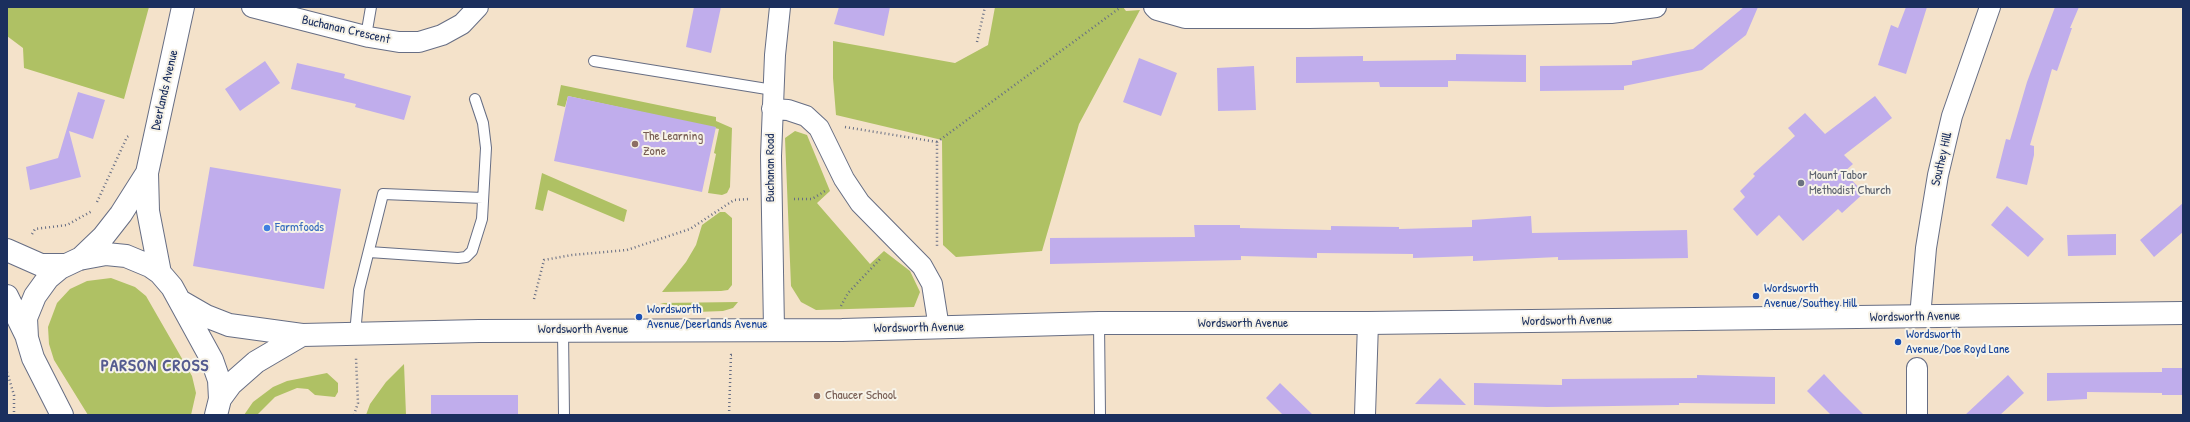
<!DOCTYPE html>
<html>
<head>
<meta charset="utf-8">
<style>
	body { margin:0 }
	#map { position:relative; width:2190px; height:422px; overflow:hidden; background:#f4e2ca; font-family:"Patrick Hand",sans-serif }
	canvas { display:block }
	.frame { position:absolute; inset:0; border:8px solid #1b2f5e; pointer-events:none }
</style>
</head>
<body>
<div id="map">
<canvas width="2190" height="422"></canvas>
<div class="frame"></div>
</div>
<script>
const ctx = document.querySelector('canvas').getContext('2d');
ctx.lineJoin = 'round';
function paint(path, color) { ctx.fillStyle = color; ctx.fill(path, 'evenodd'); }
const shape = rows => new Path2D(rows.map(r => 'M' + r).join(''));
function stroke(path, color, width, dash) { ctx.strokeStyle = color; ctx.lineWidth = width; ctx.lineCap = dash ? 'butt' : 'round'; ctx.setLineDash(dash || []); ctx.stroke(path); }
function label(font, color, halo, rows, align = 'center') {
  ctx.font = font + ' "Patrick Hand",sans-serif'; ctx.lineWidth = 4; ctx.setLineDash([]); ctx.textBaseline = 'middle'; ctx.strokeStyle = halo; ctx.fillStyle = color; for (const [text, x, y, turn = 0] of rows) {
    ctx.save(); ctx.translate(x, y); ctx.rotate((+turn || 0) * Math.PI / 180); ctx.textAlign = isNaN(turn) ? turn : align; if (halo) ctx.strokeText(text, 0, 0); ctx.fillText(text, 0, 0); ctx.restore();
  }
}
const green = shape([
	[7,7,149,7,124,99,24,68,23,48,7,36],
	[995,7,1123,7,1126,11,1140,10,1079,124,1042,251,956,257,943,245,942,140,836,115,833,78,833,41,955,63,988,45],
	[561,85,716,117,716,121,732,128,730,187,727,193,722,195,708,193,716,154,714,153,719,129,568,96,565,107,557,105],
	[795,131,807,135,830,191,817,203,870,264,884,251,910,271,920,292,914,307,816,310,801,302,791,286,785,138],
	[542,173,627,210,624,222,548,190,543,211,535,209],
	[720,212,725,212,732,218,732,285,728,290,721,291,662,292,686,262,696,245,702,225],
	[111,278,135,287,146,296,192,376,196,393,191,415,88,415,54,360,49,344,48,327,57,303,70,289,87,281],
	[738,302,733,308,723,311,696,312,660,303],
	[404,364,406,415,366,415,370,404,386,382],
	[327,373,338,383,338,392,335,397,315,395,308,389,297,388,275,397,257,415,244,415,253,402,273,387,287,381]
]);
const building = shape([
	[694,7,721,7,711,53,686,47],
	[839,7,890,7,884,36,834,24],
	[1744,7,1758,7,1746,35,1702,70,1624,86,1624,90,1540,91,1540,66,1632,65,1632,61,1693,49],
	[1906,7,1927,7,1906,74,1878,65,1891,25,1898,28],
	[2055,7,2079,7,2070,28,2072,28,2057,71,2052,69,2030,145,2034,146,2034,155,2027,185,1996,178,2006,139,2010,140,2027,82],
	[1456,54,1526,55,1526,82,1448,81,1448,87,1380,87,1379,82,1296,83,1296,57,1363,56,1363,61,1456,60],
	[1139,58,1177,73,1161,116,1123,102],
	[265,61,280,83,240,111,225,89],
	[297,63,345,74,344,78,411,96,404,120,355,107,356,104,291,89],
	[1254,66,1256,110,1218,111,1217,68],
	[78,92,105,100,93,139,69,131,81,177,30,190,26,167,58,158],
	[568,96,716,127,702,192,554,161],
	[1875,96,1892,118,1844,155,1853,164,1844,172,1864,193,1842,213,1838,209,1803,241,1779,215,1757,236,1733,209,1745,197,1740,191,1755,176,1753,174,1795,136,1788,128,1805,113,1825,134],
	[210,167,341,189,324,289,193,266],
	[2183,203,2183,232,2154,257,2140,240],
	[2007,206,2044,239,2028,257,1991,225],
	[1531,216,1532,233,1687,230,1688,258,1558,260,1558,257,1473,261,1473,256,1413,258,1413,254,1317,253,1317,258,1241,256,1241,260,1050,264,1050,238,1195,237,1194,225,1240,225,1240,228,1331,230,1331,226,1399,227,1399,229,1472,227,1472,220],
	[2116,234,2116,255,2068,256,2067,235],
	[2162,368,2183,368,2183,395,2162,395,2162,393,2087,392,2087,399,2047,401,2047,373,2162,372],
	[1824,374,1840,391,1864,415,1831,415,1807,391],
	[1697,375,1775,377,1775,404,1679,403,1679,405,1547,407,1474,405,1474,383,1562,385,1562,379,1697,378],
	[2008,375,2024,393,2000,415,1965,415],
	[1440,378,1466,405,1415,404],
	[1280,383,1313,415,1283,415,1266,398],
	[431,395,518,395,518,415,431,415]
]);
const path = shape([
	[977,42,985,7],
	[845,127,937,142,937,248],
	[937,142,1121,7],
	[794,199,812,199,825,191],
	[97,202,127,137,130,135],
	[32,234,35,229,67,225,92,211],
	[534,299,544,260,572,255,627,250,690,229,734,200,749,199],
	[841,306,848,293,881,258],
	[7,372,14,395,14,415],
	[354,415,358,403,356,358],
	[729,415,731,355,732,355]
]);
const lane = shape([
	[366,36,371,7],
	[594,61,773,90],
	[369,252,458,258,466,257,472,251,482,219,486,148,483,123,475,99],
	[1099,323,1100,415],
	[563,331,564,415],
	[355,334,359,290,383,194,483,198]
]);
const street = shape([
	[252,7,369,37,399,42,419,42,442,35,462,24,478,7],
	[1154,7,1157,10,1185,18,1309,18,1611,13,1656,7],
	[772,109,788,110,806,116,819,128,844,179,860,203,922,266,932,284,939,328],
	[1920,317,1926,248,1938,175,1952,116,1990,7],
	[774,329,771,156,775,55,780,7],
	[1917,368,1917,415],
	[1365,415,1368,323]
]);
const secondary = shape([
	[7,250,41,265,66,265],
	[80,259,103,237,121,214,147,173],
	[160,273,148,211,147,173,183,7],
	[7,296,26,335],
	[180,301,206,316,229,325,302,335,479,331,842,330,1099,323,1368,323,2183,313],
	[220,399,231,384,256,362,302,335],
	[62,415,33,358,27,338,26,318,35,296,48,278,60,268,79,259,106,254,126,256,150,266,160,273,172,287,212,360,219,380,220,399,216,415]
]);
const markers = [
	[635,144,4,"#8d6e63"],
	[1801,183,4,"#6b7280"],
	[267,228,4,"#3f7fe0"],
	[1756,296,4,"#1a4fb4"],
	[639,317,4,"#1a4fb4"],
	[1898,342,4,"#1a4fb4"],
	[817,396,4,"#8d6e63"]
];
const streetNames = [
	["Buchanan Crescent",346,30,13],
	["Deerlands Avenue",165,90,-77],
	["Southey Hill",1942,159,-77],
	["Buchanan Road",771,168,-90],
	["Wordsworth Avenue",1915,317,-1],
	["Wordsworth Avenue",1567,321,-1],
	["Wordsworth Avenue",1243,324],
	["Wordsworth Avenue",919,328,-1],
	["Wordsworth Avenue",583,330]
];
const educationNames = [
	["The Learning",643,137],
	["Zone",643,152],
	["Chaucer School",825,396]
];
const worshipNames = [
	["Mount Tabor",1809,176],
	["Methodist Church",1809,191]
];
const shopNames = [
	["Farmfoods",275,228]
];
const transitNames = [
	["Wordsworth",1764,289],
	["Avenue/Southey Hill",1764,304],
	["Wordsworth",647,310],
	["Avenue/Deerlands Avenue",647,325],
	["Wordsworth",1906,335],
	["Avenue/Doe Royd Lane",1906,350]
];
const districtNames = [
	["PARSON CROSS",155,366]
];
paint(green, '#afc164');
paint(building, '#c0adec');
stroke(lane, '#676e84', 12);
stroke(street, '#676e84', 22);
stroke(secondary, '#676e84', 24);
stroke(path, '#676e84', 2.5, [1, 3]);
stroke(lane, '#fff', 10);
stroke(street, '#fff', 20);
stroke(secondary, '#fff', 22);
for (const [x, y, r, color] of markers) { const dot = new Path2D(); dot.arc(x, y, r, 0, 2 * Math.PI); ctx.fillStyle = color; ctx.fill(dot); stroke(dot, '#f7f3e8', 1.5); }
label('13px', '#1b2f5e', '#f7f3e8', streetNames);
label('13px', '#785e54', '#f7f3e8', educationNames, 'left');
label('13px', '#5b616d', '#f7f3e8', worshipNames, 'left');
label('13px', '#366cbe', '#f7f3e8', shopNames, 'left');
label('13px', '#164399', '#f7f3e8', transitNames, 'left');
ctx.letterSpacing = '1px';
label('bold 17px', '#555b90', '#f7f3e8', districtNames);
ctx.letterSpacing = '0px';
</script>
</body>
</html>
